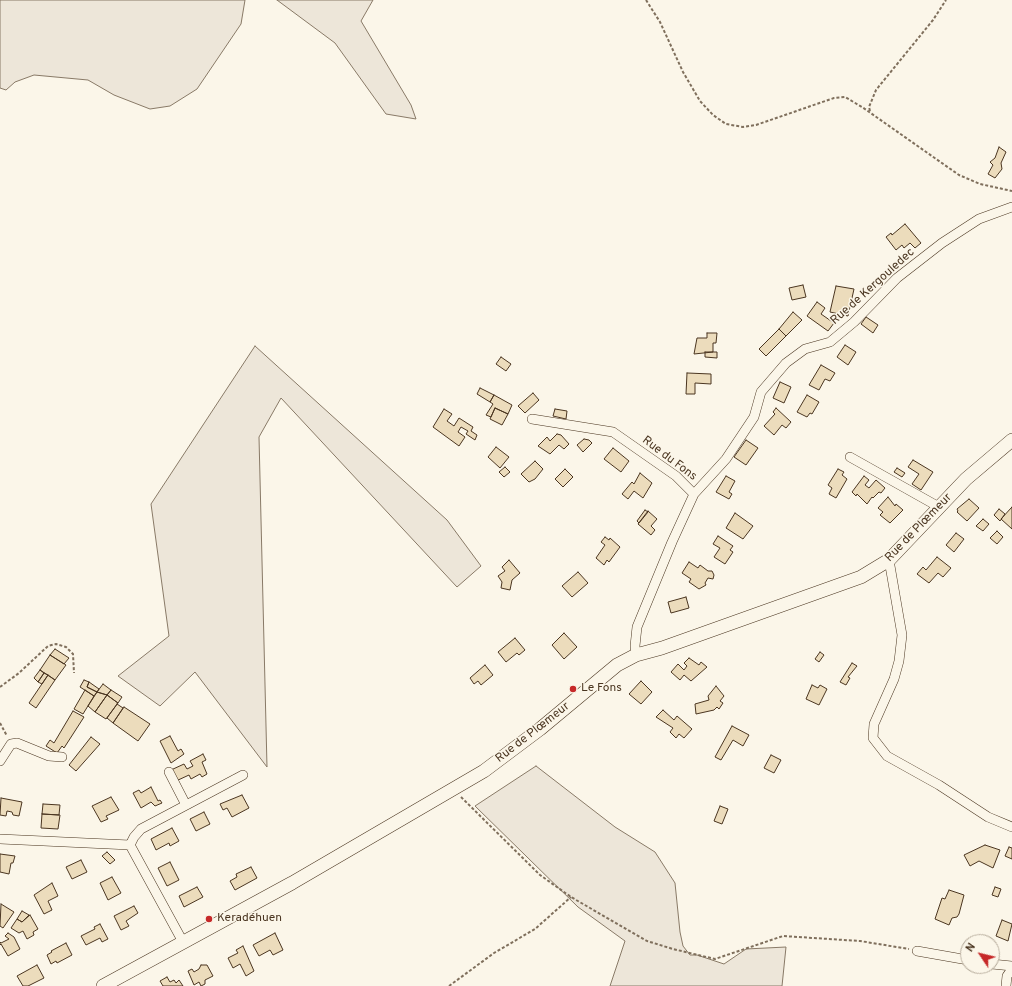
<!DOCTYPE html>
<html>
<head>
<meta charset="utf-8">
<style>
	body { margin:0 }
	#map { position:relative; width:1012px; height:986px; overflow:hidden; background:#fbf6e9; font-family:Overpass,sans-serif }
	canvas { display:block }
	.north { position:absolute; left:960px; top:934px; width:40px; height:40px; box-sizing:border-box; background:#fbf6e9; border:1px solid #b4a999; border-radius:50%; rotate:305deg; font-size:11px; font-weight:700; line-height:16px; text-align:center; color:#4a3520 }
	.north::after { content:''; display:block; margin:auto; width:14px; height:18px; background:#c62828; clip-path:polygon(50% 0,100% 100%,50% 72%,0 100%) }
</style>
</head>
<body>
<div id="map">
<canvas width="1012" height="986"></canvas>
<div class="north">N</div>
</div>
<script>
const ctx = document.querySelector('canvas').getContext('2d');
ctx.lineJoin = 'round';
function paint(path, color) { ctx.fillStyle = color; ctx.fill(path, 'evenodd'); }
const shape = rows => new Path2D(rows.map(r => 'M' + r).join(''));
function stroke(path, color, width, dash) { ctx.strokeStyle = color; ctx.lineWidth = width; ctx.lineCap = dash ? 'butt' : 'round'; ctx.setLineDash(dash || []); ctx.stroke(path); }
function label(font, color, halo, rows, align = 'center') {
  ctx.font = font + ' Overpass,sans-serif'; ctx.lineWidth = 3; ctx.setLineDash([]); ctx.textBaseline = 'middle'; ctx.strokeStyle = halo; ctx.fillStyle = color; for (const [text, x, y, turn = 0] of rows) {
    ctx.save(); ctx.translate(x, y); ctx.rotate((+turn || 0) * Math.PI / 180); ctx.textAlign = isNaN(turn) ? turn : align; if (halo) ctx.strokeText(text, 0, 0); ctx.fillText(text, 0, 0); ctx.restore();
  }
}
const green = shape([
	[0,0,245,0,241,24,197,89,170,106,150,109,114,95,88,80,34,75,15,82,6,90,0,88,0,0],
	[277,0,373,0,361,21,411,105,416,119,386,114,335,43,277,0],
	[255,346,447,520,481,566,457,587,281,398,259,437,267,767,195,672,160,706,118,676,169,636,151,504,255,346],
	[536,766,615,827,655,852,675,883,680,932,683,946,690,955,697,955,724,964,746,949,786,947,782,986,610,986,625,941,578,907,475,806,536,766]
]);
const building = shape([
	[999,147,1006,152,1001,163,1002,169,995,178,988,174,993,165,990,162,995,158,999,147],
	[905,224,921,243,915,248,910,243,904,248,902,245,896,250,886,237,891,233,892,235,905,224],
	[803,285,806,297,792,300,789,288,803,285],
	[836,286,854,289,848,316,830,312,836,286],
	[817,302,825,308,821,314,834,323,828,331,807,316,817,302],
	[793,312,802,320,786,336,779,329,793,312],
	[866,317,878,325,873,333,861,324,866,317],
	[779,329,786,336,766,356,759,349,779,329],
	[707,333,717,333,716,343,713,343,713,352,694,354,697,338,707,338,707,333],
	[845,345,856,352,848,365,837,357,845,345],
	[705,352,717,352,717,358,705,357,705,352],
	[501,357,511,364,506,371,496,364,501,357],
	[821,365,835,373,830,381,825,379,819,390,809,385,821,365],
	[687,373,711,374,711,384,695,383,695,394,686,394,687,373],
	[780,382,791,387,784,403,773,398,780,382],
	[480,388,494,395,490,402,477,394,480,388],
	[533,393,539,400,525,413,518,406,533,393],
	[494,395,512,405,508,414,495,408,491,417,486,415,493,404,490,402,494,395],
	[807,395,819,402,812,414,810,413,807,417,797,412,807,395],
	[495,408,508,414,502,425,490,419,495,408],
	[776,408,791,422,786,428,782,425,774,435,764,426,775,414,773,412,776,408],
	[444,409,452,414,447,421,454,426,459,418,473,427,471,431,477,435,475,440,466,434,468,431,461,427,458,432,465,437,459,446,433,427,444,409],
	[555,409,567,411,566,419,553,416,555,409],
	[557,434,561,435,569,444,564,449,559,445,550,454,538,446,547,437,550,441,557,434],
	[584,439,589,440,592,443,583,452,577,445,584,439],
	[746,440,758,448,746,465,734,457,746,440],
	[496,447,509,457,500,468,488,457,496,447],
	[613,448,629,461,621,472,604,459,613,448],
	[913,460,933,472,921,490,912,484,919,474,908,467,913,460],
	[535,461,543,469,535,479,529,482,521,474,535,461],
	[505,467,510,472,504,477,499,472,505,467],
	[897,468,905,473,902,477,894,472,897,468],
	[565,469,573,477,563,487,555,479,565,469],
	[838,469,844,472,842,475,847,479,836,498,829,494,832,488,828,485,838,469],
	[640,473,652,483,643,498,634,491,628,499,622,494,632,482,634,484,640,473],
	[726,476,735,481,729,492,732,494,729,499,716,492,726,476],
	[864,476,869,480,865,485,869,488,876,480,885,488,881,493,879,492,873,498,872,497,867,504,857,494,856,496,852,492,864,476],
	[888,497,895,506,896,504,903,510,890,523,880,515,883,512,878,508,888,497],
	[969,499,979,508,967,521,957,512,958,511,957,509,969,499],
	[1012,507,1012,529,1001,519,1012,507],
	[999,509,1005,514,1000,521,994,515,999,509],
	[645,510,648,512,639,523,637,521,645,510],
	[648,511,657,519,651,526,655,530,651,535,638,524,648,511],
	[735,513,753,526,743,539,726,528,735,513],
	[983,519,989,524,983,531,976,526,983,519],
	[997,531,1003,537,997,544,990,538,997,531],
	[956,533,964,539,954,552,946,545,956,533],
	[718,536,733,546,730,550,733,552,725,564,714,557,720,548,713,544,718,536],
	[605,537,609,540,610,538,620,547,609,562,607,560,604,565,596,558,605,545,601,542,605,537],
	[937,557,951,568,943,577,938,573,929,583,917,574,923,567,926,570,937,557],
	[509,560,520,573,512,580,510,590,501,588,502,582,498,576,505,571,502,567,509,560],
	[689,562,698,568,700,565,708,571,712,571,714,575,713,579,708,578,705,583,706,585,699,589,689,582,691,579,682,573,689,562],
	[578,572,588,583,572,597,562,586,578,572],
	[686,597,689,608,671,613,668,602,686,597],
	[564,633,577,647,564,659,552,645,564,633],
	[515,638,525,650,519,655,517,653,506,662,498,652,515,638],
	[55,649,69,658,64,664,50,655,55,649],
	[820,652,824,655,819,662,815,659,820,652],
	[50,655,66,665,55,680,40,670,50,655],
	[689,658,699,665,701,662,707,667,691,681,684,675,680,680,671,672,678,664,684,670,687,666,684,663,689,658],
	[852,663,857,666,848,677,850,678,846,685,840,682,852,663],
	[485,665,493,675,481,685,478,681,474,684,470,678,485,665],
	[40,670,44,673,38,682,34,678,40,670],
	[44,673,48,675,42,684,38,682,44,673],
	[48,675,55,680,36,708,29,703,48,675],
	[84,680,89,682,87,687,97,692,94,696,80,687,84,680],
	[641,681,652,692,641,704,629,694,641,681],
	[89,682,99,689,97,692,87,687,89,682],
	[103,684,111,690,107,695,97,692,103,684],
	[812,685,818,688,820,685,827,689,819,705,806,699,812,685],
	[716,686,724,696,720,701,723,703,719,709,717,707,714,710,696,714,695,704,709,700,708,696,716,686],
	[85,690,94,696,83,714,74,709,85,690],
	[111,690,122,697,118,703,107,695,111,690],
	[97,692,107,695,95,712,88,706,97,692],
	[107,695,118,703,106,719,95,712,107,695],
	[117,704,123,708,113,723,107,718,117,704],
	[124,707,150,724,138,741,113,723,124,707],
	[663,710,674,720,677,716,692,729,684,738,679,734,676,738,670,732,673,728,656,717,663,710],
	[73,711,84,717,64,748,62,746,57,753,46,746,50,740,54,743,73,711],
	[732,726,749,735,743,746,733,740,721,760,715,757,732,726],
	[170,736,178,751,181,749,184,754,171,763,160,741,170,736],
	[91,737,100,744,76,771,69,765,91,737],
	[203,754,206,760,202,762,207,774,202,777,200,774,191,779,189,775,176,781,171,770,184,764,187,769,193,766,190,761,203,754],
	[771,755,781,760,774,773,764,768,771,755],
	[151,787,158,801,160,800,162,803,155,806,151,802,141,808,133,793,139,790,141,793,151,787],
	[242,795,249,808,232,817,227,808,223,810,220,804,242,795],
	[111,797,119,810,106,816,108,819,101,822,92,806,111,797],
	[1,798,22,802,19,816,13,815,12,812,7,811,6,816,0,815,1,798],
	[43,804,60,805,59,815,42,814,43,804],
	[720,806,728,809,722,824,714,821,720,806],
	[204,812,210,824,196,831,190,819,204,812],
	[42,814,60,815,58,829,41,828,42,814],
	[172,828,179,841,170,846,169,843,156,850,151,839,172,828],
	[985,845,1000,850,993,868,979,861,970,866,964,855,985,845],
	[1009,847,1012,848,1012,859,1005,856,1009,847],
	[107,852,115,860,110,864,102,856,107,852],
	[0,854,15,856,13,863,11,863,9,874,0,872,0,854],
	[81,860,87,872,72,879,66,867,81,860],
	[170,862,179,880,167,886,158,868,170,862],
	[251,867,257,878,235,890,230,881,237,877,236,874,251,867],
	[112,877,121,893,108,900,100,883,112,877],
	[52,883,58,896,48,901,52,910,44,914,34,895,52,883],
	[197,887,203,897,184,907,179,896,197,887],
	[995,887,1001,889,998,897,992,895,995,887],
	[949,890,964,895,959,914,957,917,952,918,949,925,935,919,942,898,945,899,949,890],
	[1,904,14,912,3,928,0,926,1,904],
	[134,906,138,913,126,921,129,926,121,930,114,916,134,906],
	[22,911,29,915,22,922,17,919,22,911],
	[30,915,38,929,33,932,34,935,27,939,23,931,19,933,11,928,17,919,22,922,30,915],
	[1002,920,1012,924,1008,941,996,936,1002,920],
	[100,924,108,939,102,942,100,938,86,945,81,936,95,929,94,927,100,924],
	[8,933,14,937,20,949,8,956,1,944,0,945,0,942,1,943,9,939,5,936,8,933],
	[275,933,283,950,273,955,270,950,259,956,253,945,275,933],
	[66,943,72,955,57,963,56,961,51,964,47,955,52,952,51,951,66,943],
	[243,946,254,971,246,976,240,964,233,968,228,958,238,953,236,950,243,946],
	[37,965,44,978,28,986,23,986,17,976,37,965],
	[201,965,207,965,213,976,205,980,205,984,201,986,199,982,194,985,188,971,192,969,194,972,199,969,201,965],
	[167,977,170,982,174,980,176,983,179,980,183,986,163,986,160,981,167,977]
]);
const path = shape([
	[646,0,660,22,683,72,700,101,713,115,726,124,743,127,756,125,834,98,845,97,862,107,959,175,980,184,1012,191],
	[870,111,869,107,876,90,933,20,946,0],
	[0,687,19,673,48,646,56,644,66,647,73,654,74,673],
	[0,723,7,736],
	[461,797,540,875,571,897,647,941,673,949,715,959,783,936,860,941,909,949],
	[449,986,494,953,535,929,571,897]
]);
const street = shape([
	[532,419,613,432,676,476,694,494],
	[850,457,939,507],
	[889,560,902,635,899,661,894,679,874,724,873,738,887,756,939,785,988,817,1012,827],
	[636,655,635,646,637,627,672,542,694,494,726,459,754,417,761,392,786,363,805,349,830,342,854,322,897,278,942,243,979,219,1012,207],
	[0,761,11,744,17,743,49,756,62,757],
	[169,772,186,805],
	[0,839,130,845,183,942],
	[130,845,134,837,141,829,243,775],
	[917,951,968,960],
	[992,964,1012,966],
	[1006,986,1007,976,1012,969]
]);
const secondary = shape([
	[103,986,292,883,484,771,540,729,617,665,636,655,662,648,861,577,889,560,966,479,1012,440]
]);
const markers = [
	[573,689,4,"#c62828"],
	[209,919,4,"#c62828"]
];
const streetNames = [
	["Rue de Kergouledec",873,287,-42],
	["Rue du Fons",669,459,37],
	["Rue de Plœmeur",919,528,-46],
	["Rue de Plœmeur",533,733,-38]
];
const poiNames = [
	["Le Fons",581,689],
	["Keradéhuen",217,919]
];
paint(green, '#ede6d9');
stroke(green, '#887966', 1);
paint(building, '#ecdcbc');
stroke(building, '#4a3520', 1);
stroke(street, '#4a3520', 10);
stroke(secondary, '#4a3520', 14);
stroke(path, '#7f6f5c', 2, [3, 2]);
stroke(street, '#fbf6e9', 9);
stroke(secondary, '#fbf6e9', 13);
for (const [x, y, r, color] of markers) { const dot = new Path2D(); dot.arc(x, y, r, 0, 2 * Math.PI); ctx.fillStyle = color; ctx.fill(dot); stroke(dot, '#fbf6e9', 1.5); }
label('12px', '#4a3520', '#fbf6e9', streetNames);
label('12px', '#4a3520', '#fbf6e9', poiNames, 'left');
</script>
</body>
</html>
